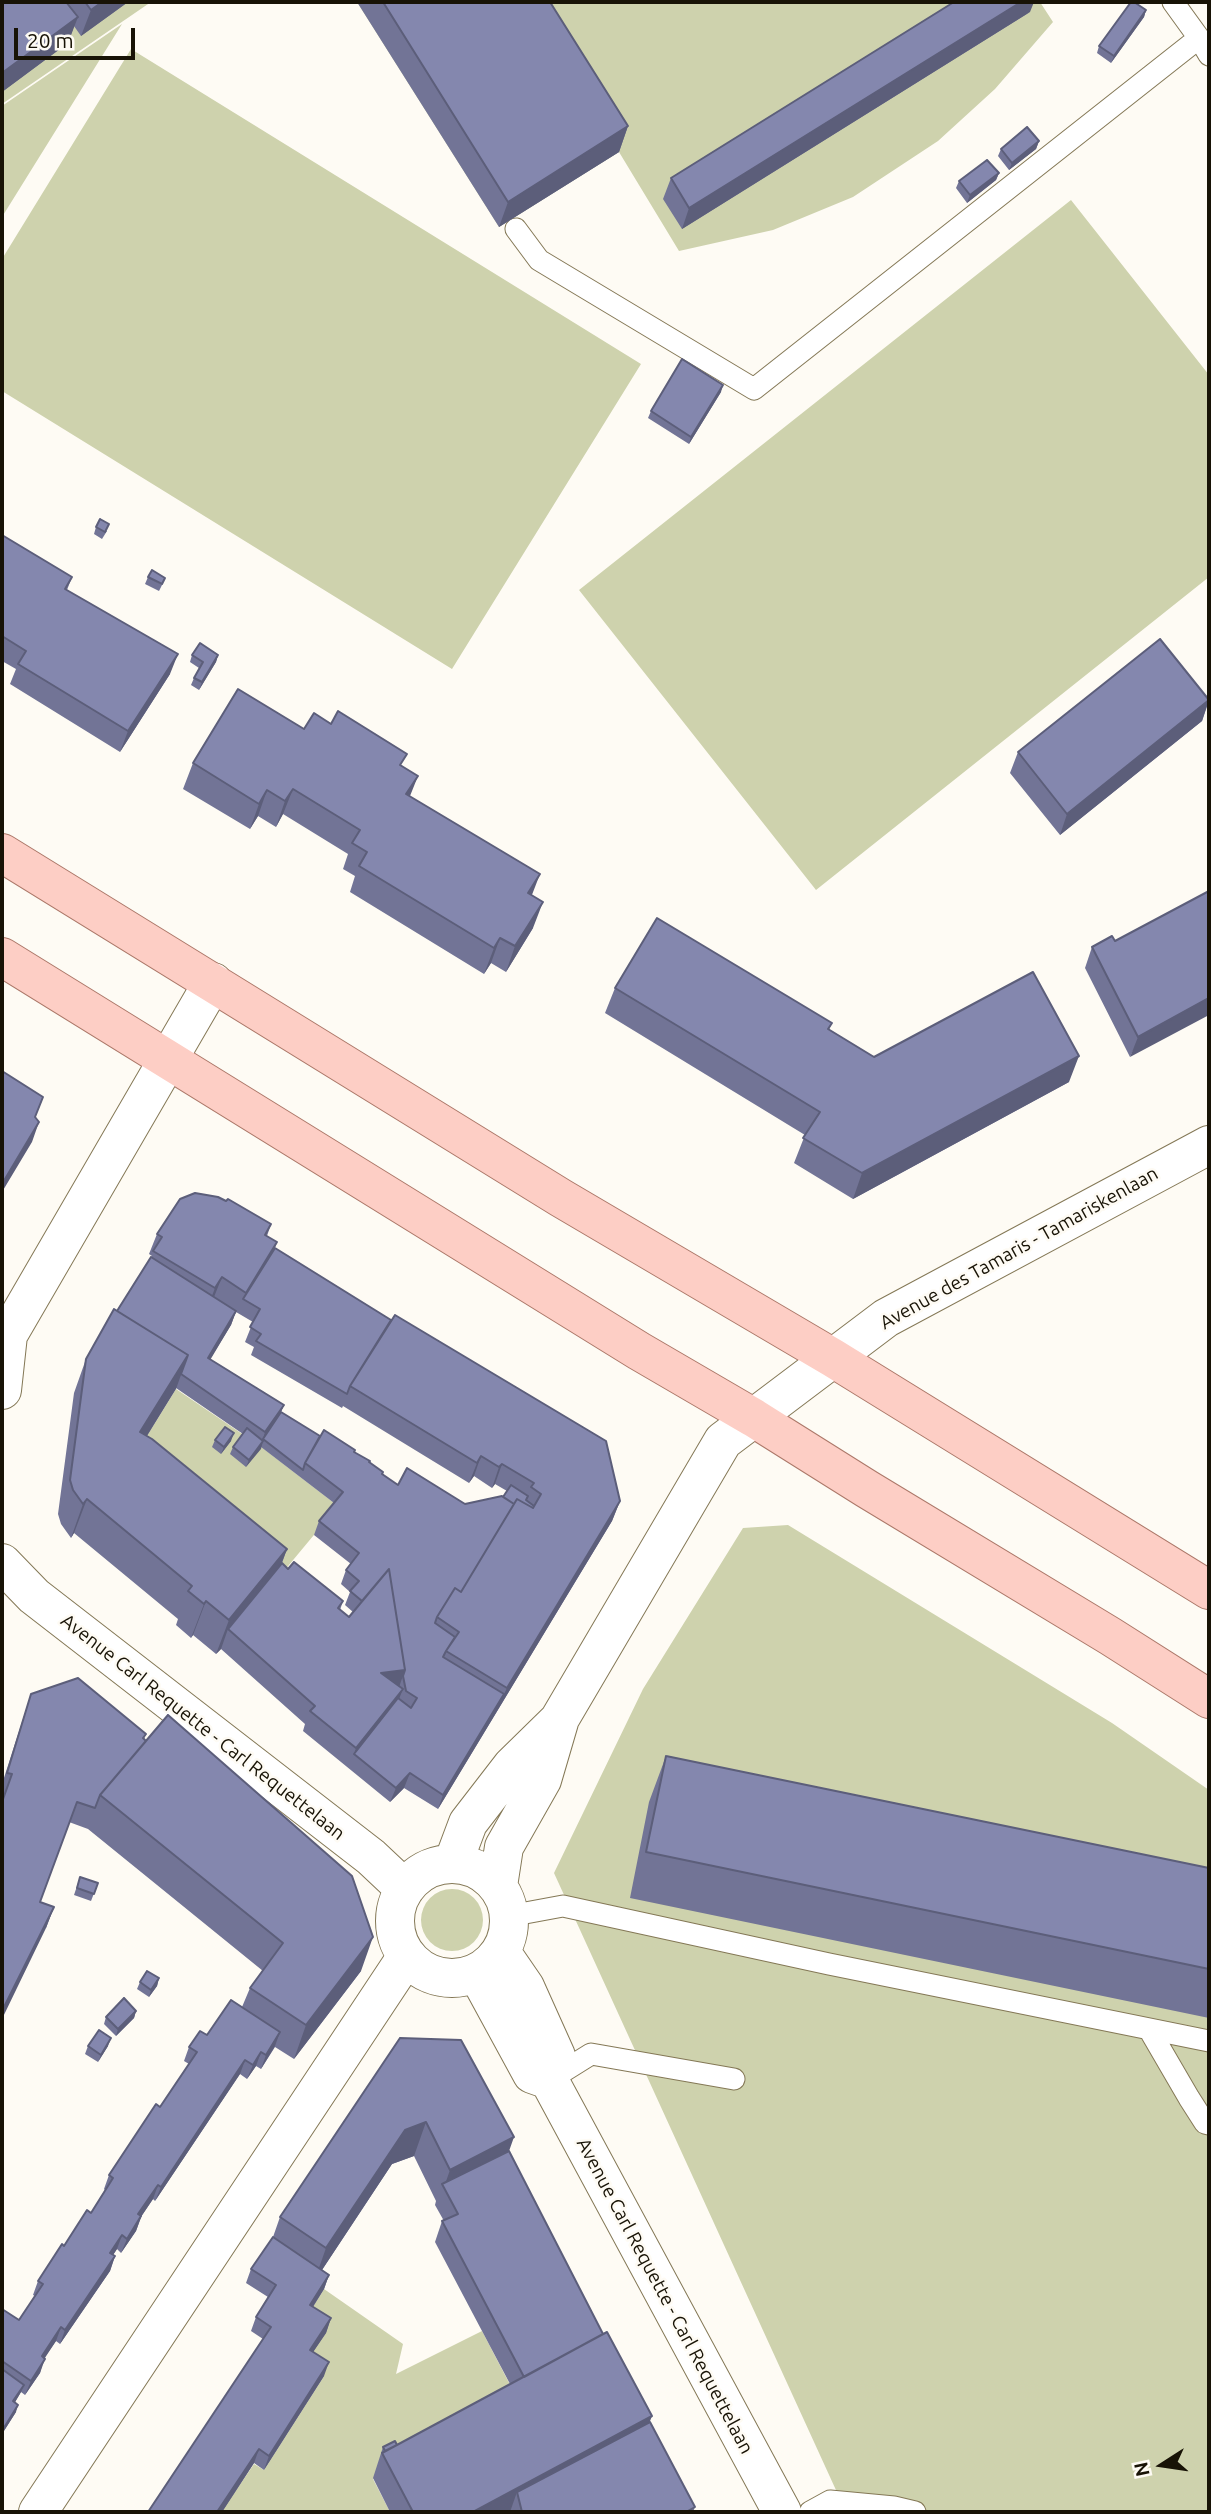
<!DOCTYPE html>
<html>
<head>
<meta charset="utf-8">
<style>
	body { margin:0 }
	#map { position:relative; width:1211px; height:2514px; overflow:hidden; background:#fefbf4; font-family:Ubuntu,sans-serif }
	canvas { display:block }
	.frame { position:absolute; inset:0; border:4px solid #181306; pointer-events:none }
	.north { position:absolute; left:1127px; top:2430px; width:70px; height:70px; -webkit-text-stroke:5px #fefbf4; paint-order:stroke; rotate:258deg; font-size:19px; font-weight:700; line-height:28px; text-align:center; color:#181306 }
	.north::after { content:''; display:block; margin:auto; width:24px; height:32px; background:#181306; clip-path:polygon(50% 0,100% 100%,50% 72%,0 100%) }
	.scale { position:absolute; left:14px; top:28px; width:121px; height:32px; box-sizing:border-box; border:4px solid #181306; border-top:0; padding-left:9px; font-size:21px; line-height:24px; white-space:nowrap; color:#181306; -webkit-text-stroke:5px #fefbf4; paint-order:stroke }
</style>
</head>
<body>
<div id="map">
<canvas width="1211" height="2514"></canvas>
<div class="frame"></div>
<div class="north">N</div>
<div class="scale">20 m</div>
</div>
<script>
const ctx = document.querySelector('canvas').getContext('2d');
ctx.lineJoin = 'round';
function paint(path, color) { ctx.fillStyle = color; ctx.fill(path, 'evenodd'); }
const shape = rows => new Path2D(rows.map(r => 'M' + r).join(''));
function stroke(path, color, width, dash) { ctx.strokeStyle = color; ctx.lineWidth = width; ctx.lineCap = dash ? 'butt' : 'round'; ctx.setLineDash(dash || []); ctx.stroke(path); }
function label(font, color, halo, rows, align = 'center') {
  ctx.font = font + ' Ubuntu,sans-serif'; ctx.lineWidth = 5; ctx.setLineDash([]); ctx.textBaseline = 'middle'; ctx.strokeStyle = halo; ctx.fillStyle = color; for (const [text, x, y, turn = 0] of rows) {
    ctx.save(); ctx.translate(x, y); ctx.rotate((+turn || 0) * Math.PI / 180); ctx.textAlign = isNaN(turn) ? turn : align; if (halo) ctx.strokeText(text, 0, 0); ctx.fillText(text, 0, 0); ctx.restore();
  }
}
const green = shape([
	[2,2,151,2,2,104],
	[357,2,1040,2,1053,22,995,89,938,141,853,197,773,230,679,251,619,152,499,227],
	[122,24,2,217,2,106],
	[131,49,641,364,452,669,2,391,2,259],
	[1071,200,1209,375,1209,577,816,890,579,590],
	[176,1389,260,1446,338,1506,274,1583,128,1466],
	[788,1525,1112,1723,1209,1790,1209,2512,846,2512,554,1873,643,1689,743,1528],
	'421 1920a31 31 0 1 1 62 0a31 31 0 1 1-62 0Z',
	[324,2289,403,2344,396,2374,482,2331,518,2400,392,2449,389,2470,373,2479,390,2512,221,2512,254,2464,264,2470,324,2376,305,2364,305,2319]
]);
const lane = shape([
	[1173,2,1199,38],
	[516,229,539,260,754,389,1199,38,1209,55],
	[509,1916,563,1906,829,1964,1209,2041],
	[1150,2031,1189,2098,1205,2123,1209,2124],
	[551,2079,591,2054,734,2079],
	[810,2512,830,2501,894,2507,915,2512]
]);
const street = shape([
	[2,1390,8,1335,213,982],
	[2,1563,34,1596,371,1857,405,1889],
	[453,1863,468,1823,512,1766,559,1720,723,1441,886,1318,1209,1145],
	'395 1921a57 57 0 1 1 114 0a57 57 0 1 1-114 0Z',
	[498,1886,504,1847,542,1780,559,1722],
	[501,1952,525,1987,556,2056,549,2080],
	[477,1973,532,2074,549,2080,782,2512],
	[38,2512,407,1956]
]);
const primary = shape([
	[2,853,561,1198,833,1358,1209,1590],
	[2,957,639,1351,754,1418,867,1489,1110,1636,1209,1699]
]);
const wall = shape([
	[2,2,128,2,81,36,74,26,68,43,2,92],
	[357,2,550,2,628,126,619,152,499,227],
	[1146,10,1144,17,1111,63,1097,53,1099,46],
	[1030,12,682,229,663,199,671,178],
	[1039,141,1036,149,1009,170,998,156,1001,149],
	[999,173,996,180,967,203,956,188,959,181],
	[721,392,689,444,648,418,651,411],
	[96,527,107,531,102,539,94,534],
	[2,535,72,577,67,590,170,674,120,752,10,684,16,669,2,661],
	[148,577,162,585,159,591,145,584],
	[192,655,218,655,216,662,199,690,191,685,194,678,199,668,190,662],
	[1209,700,1202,721,1060,835,1010,773,1018,752],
	[304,729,403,766,410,796,532,895,533,928,506,972,491,963,484,974,350,892,355,876,343,869,348,854,283,814,276,827,258,816,250,829,183,789,193,763],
	[1209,891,1130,1057,1085,968,1092,947,1115,941],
	[615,988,832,1023,829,1030,874,1057,1069,1082,853,1199,794,1163,805,1135,605,1013],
	[271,1224,267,1236,275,1248,620,1501,612,1521,438,1809,404,1788,390,1802,303,1731,305,1724,221,1649,216,1654,193,1635,191,1638,176,1625,178,1619,74,1533,71,1538,61,1524,58,1514,74,1393,86,1359,151,1257,152,1256,149,1254,157,1234],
	[236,1312,253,1322,245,1342,254,1347,251,1355,342,1408,343,1406,469,1483,474,1476,492,1488,495,1484,507,1491,503,1497,465,1504,398,1485,382,1474,369,1463,354,1452,320,1436,281,1412,284,1405,210,1359,231,1325],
	[176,1388,243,1434,233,1447,230,1454,246,1467,261,1447,334,1503,319,1521,314,1535,351,1564,346,1570,341,1584,350,1592,345,1605,353,1612,349,1617,340,1610,343,1601,288,1569,282,1563,287,1549,147,1436],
	[215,1440,231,1441,221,1454,212,1447],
	[31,1694,146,1734,144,1739,361,1971,294,2059,275,2047,261,2069,256,2066,247,2079,240,2074,155,2201,153,2199,142,2215,136,2231,121,2253,117,2249,113,2255,115,2256,110,2271,60,2344,56,2341,44,2358,40,2373,25,2395,21,2392,15,2402,16,2412,2,2434,2,2309,19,2320,35,2296,33,2295,38,2281,64,2246,91,2213,105,2190,104,2189,109,2175,160,2107,189,2064,184,2061,189,2047,207,2035,242,2007,250,1988,263,1971,88,1829,69,1822,40,1902,54,1907,46,1928,5,1795,2,1794,2,1784],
	[666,1756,1209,1868,1209,2018,630,1898,649,1802],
	[80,1877,98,1883,91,1901,74,1895],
	[159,1978,157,1986,149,1997,137,1989,140,1982],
	[136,2011,134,2018,116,2036,104,2024,106,2017],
	[400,2038,509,2151,603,2334,695,2507,693,2512,390,2512,373,2478,383,2447,397,2445,510,2384,435,2242,442,2221,444,2221,435,2205,436,2201,414,2156,392,2164,322,2270,329,2275,324,2289,313,2307,331,2318,326,2333,313,2352,324,2376,264,2470,254,2463,222,2512,148,2512,263,2339,251,2331,256,2317,268,2297,246,2283,251,2269,273,2237,280,2217],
	[88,2046,108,2046,98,2062,85,2054]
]);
const shadedWall = shape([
	[102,2,128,2,81,36,91,10],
	[1021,2,1034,2,1030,12,682,229,689,208],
	[1146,10,1144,17,1111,63,1114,56],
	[78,17,68,43,2,92,2,73],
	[628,126,619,152,499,227,508,202],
	[1039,141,1036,149,1009,170,1012,163],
	[999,173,996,180,967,203,970,195],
	[723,385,721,392,689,444,691,437],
	[178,654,170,674,120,752,128,731],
	[218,655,216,662,199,690,202,682],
	[1209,700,1202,721,1060,835,1067,814],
	[418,776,408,801,406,794],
	[293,789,283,814,276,827,285,801],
	[267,790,258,816,250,829,259,804],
	[540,874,530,900,528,893],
	[543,902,533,928,506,972,515,946],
	[500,938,491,963,484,974,494,948],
	[1209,998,1209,1015,1130,1057,1138,1037],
	[1079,1056,1069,1082,853,1199,862,1173],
	[39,1122,32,1142,2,1192,2,1184],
	[277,1242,270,1262,243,1299,246,1293],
	[222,1277,214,1297,207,1309,215,1288],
	[236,1311,231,1325,203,1372,208,1358],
	[188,1355,176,1389,128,1466,140,1432],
	[284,1405,278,1419,263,1439,265,1432],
	[234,1433,231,1441,221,1454,224,1447],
	[263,1441,261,1449,246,1467,249,1460],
	[481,1456,474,1476,469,1483,477,1463],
	[502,1464,495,1484,492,1488,499,1467],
	[87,1499,74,1533,71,1538,83,1504],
	[620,1501,612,1521,438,1809,443,1795,504,1694,507,1688],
	[287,1549,274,1583,228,1629,221,1649,216,1654,229,1620],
	[206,1601,193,1635,191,1638,204,1604],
	[405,1670,398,1690,381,1673],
	[403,1689,395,1709,354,1754,356,1748],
	[410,1773,404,1788,390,1802,396,1788],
	[54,1907,46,1928,2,2019,2,2011],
	[373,1937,361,1971,294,2059,306,2025],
	[159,1978,157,1986,149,1997,151,1990],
	[136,2011,134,2018,116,2036,118,2029],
	[280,2032,275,2046,261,2069,266,2055],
	[111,2038,108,2046,98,2062,101,2055],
	[261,2052,256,2066,247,2079,253,2065],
	[245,2060,240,2074,155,2201,161,2187],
	[426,2122,414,2156,392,2164,314,2282,326,2248,405,2130],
	[514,2137,502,2171,444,2187,450,2170],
	[158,2185,153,2199,141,2217,136,2231,121,2253,127,2239,138,2214],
	[122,2235,117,2249,105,2267,110,2253],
	[115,2256,110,2271,60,2344,65,2330],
	[329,2275,324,2289,305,2319,310,2305],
	[331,2318,326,2333,305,2364,310,2350],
	[61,2327,56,2341,37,2370,42,2356],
	[45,2359,40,2373,25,2395,31,2381],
	[329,2362,324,2376,264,2470,269,2456],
	[24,2385,21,2392,11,2409,13,2401],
	[18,2405,16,2412,2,2434,2,2431],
	[652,2416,642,2442,517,2492,510,2512,473,2512],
	[259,2449,254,2463,222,2512,217,2512]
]);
const building = shape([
	[2,2,66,2,78,17,2,73,2,2],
	[85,2,102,2,91,10,85,2],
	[383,2,550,2,628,126,508,202,383,2],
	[954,2,1021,2,689,208,671,178,954,2],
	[1131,2,1134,2,1146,10,1114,56,1099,46,1131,2],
	[1027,127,1039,141,1012,163,1001,149,1027,127],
	[987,160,999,173,970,195,959,181,987,160],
	[682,359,723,385,691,437,651,411,682,359],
	[100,519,109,524,105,532,96,527,100,519],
	[2,535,72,577,65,589,178,654,128,731,18,664,26,651,2,636,2,535],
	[152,570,165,578,162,584,148,577,152,570],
	[1160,639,1209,700,1067,814,1018,752,1160,639],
	[200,643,218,655,202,682,194,678,203,662,192,655,200,643],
	[238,689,304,729,314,713,331,724,338,711,407,754,400,765,418,776,406,794,540,874,528,893,543,902,515,946,500,938,494,948,359,866,367,852,352,843,360,830,293,789,285,801,267,790,259,804,193,763,238,689],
	[1209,891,1209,998,1138,1037,1092,947,1112,936,1115,941,1209,891],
	[657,918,832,1023,828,1029,874,1057,1033,972,1079,1056,862,1173,803,1138,820,1112,615,988,657,918],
	[2,1071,43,1097,35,1117,39,1122,2,1184,2,1071],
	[195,1193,218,1197,226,1201,228,1199,271,1224,265,1235,277,1242,246,1293,222,1277,215,1288,153,1251,162,1237,157,1234,180,1199,195,1193],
	[275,1248,391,1320,350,1386,347,1394,256,1341,261,1334,250,1327,260,1309,243,1299,275,1248],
	[151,1257,236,1311,208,1358,284,1405,265,1432,181,1374,188,1355,117,1311,151,1257],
	[114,1309,188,1355,140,1432,152,1439,287,1549,229,1620,206,1601,204,1604,188,1591,192,1586,87,1499,83,1504,73,1490,70,1480,86,1359,114,1309],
	[395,1315,606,1441,620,1501,507,1688,446,1651,459,1632,437,1617,455,1588,461,1592,517,1499,533,1508,541,1494,531,1487,534,1483,502,1464,499,1467,481,1456,477,1463,350,1386,395,1315],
	[281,1412,320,1436,305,1463,303,1470,263,1439,281,1412],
	[225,1427,234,1433,224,1447,215,1440,225,1427],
	[247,1428,263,1441,249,1460,233,1447,247,1428],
	[324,1430,355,1450,354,1452,370,1461,369,1462,383,1472,382,1474,398,1485,407,1468,465,1504,502,1496,514,1504,461,1592,455,1588,437,1617,435,1623,455,1637,446,1651,443,1657,504,1694,443,1795,410,1773,396,1788,354,1754,398,1698,411,1708,417,1698,406,1691,403,1676,405,1670,389,1569,362,1601,350,1591,359,1581,346,1570,359,1553,319,1521,343,1492,305,1463,324,1430],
	[511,1485,528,1496,526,1500,534,1506,533,1508,517,1499,514,1504,503,1497,511,1485],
	[294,1562,343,1601,338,1608,349,1617,389,1569,405,1670,381,1673,403,1689,356,1748,310,1711,315,1706,228,1629,282,1563,288,1569,294,1562],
	[78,1678,146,1734,143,1738,146,1741,100,1795,95,1808,77,1802,40,1902,54,1907,2,2011,2,1802,12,1774,7,1773,31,1694,78,1678],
	[168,1715,352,1876,373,1937,306,2025,250,1988,283,1943,100,1795,168,1715],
	[666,1756,1209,1868,1209,1969,646,1852,666,1756],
	[80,1877,98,1883,94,1894,77,1888,80,1877],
	[147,1971,159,1978,151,1990,140,1982,147,1971],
	[124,1998,136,2011,118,2029,106,2017,124,1998],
	[231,2000,280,2032,266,2055,261,2052,253,2065,245,2060,161,2187,158,2185,147,2201,138,2214,141,2216,127,2239,122,2235,110,2253,115,2256,65,2330,61,2327,42,2356,45,2359,31,2381,2,2361,2,2309,19,2320,43,2284,38,2281,62,2244,64,2246,87,2210,91,2213,113,2178,109,2175,156,2104,160,2107,197,2052,189,2047,200,2031,207,2035,231,2000],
	[99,2030,111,2038,101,2055,88,2046,99,2030],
	[400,2038,461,2040,514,2137,450,2170,426,2122,405,2130,326,2248,280,2217,400,2038],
	[509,2151,603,2334,524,2377,442,2221,458,2214,442,2184,509,2151],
	[273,2237,329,2275,310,2305,331,2318,310,2350,329,2362,269,2456,259,2449,217,2512,148,2512,271,2327,256,2317,276,2285,251,2269,273,2237],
	[607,2332,652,2416,473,2512,413,2512,382,2453,607,2332],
	[2,2369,24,2385,13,2401,18,2405,2,2431,2,2369],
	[650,2422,695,2507,686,2512,522,2512,517,2492,650,2422],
	[395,2441,397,2445,385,2451,383,2447,395,2441]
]);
const streetNames = [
	["Avenue des Tamaris - Tamariskenlaan",1019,1248,-29],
	["Avenue Carl Requette - Carl Requettelaan",203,1727,38],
	["Avenue Carl Requette - Carl Requettelaan",665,2296,62]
];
paint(green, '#ced2ad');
stroke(lane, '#847856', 23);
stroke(street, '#847856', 40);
stroke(primary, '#ac7869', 40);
stroke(lane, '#fff', 21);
stroke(street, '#fff', 38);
stroke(primary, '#fdcec5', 38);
paint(wall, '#727496');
paint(shadedWall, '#5c5e7a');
paint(building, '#8487ae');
stroke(building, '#5c5e7a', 2);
label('19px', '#181306', '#fefbf4', streetNames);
</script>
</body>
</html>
